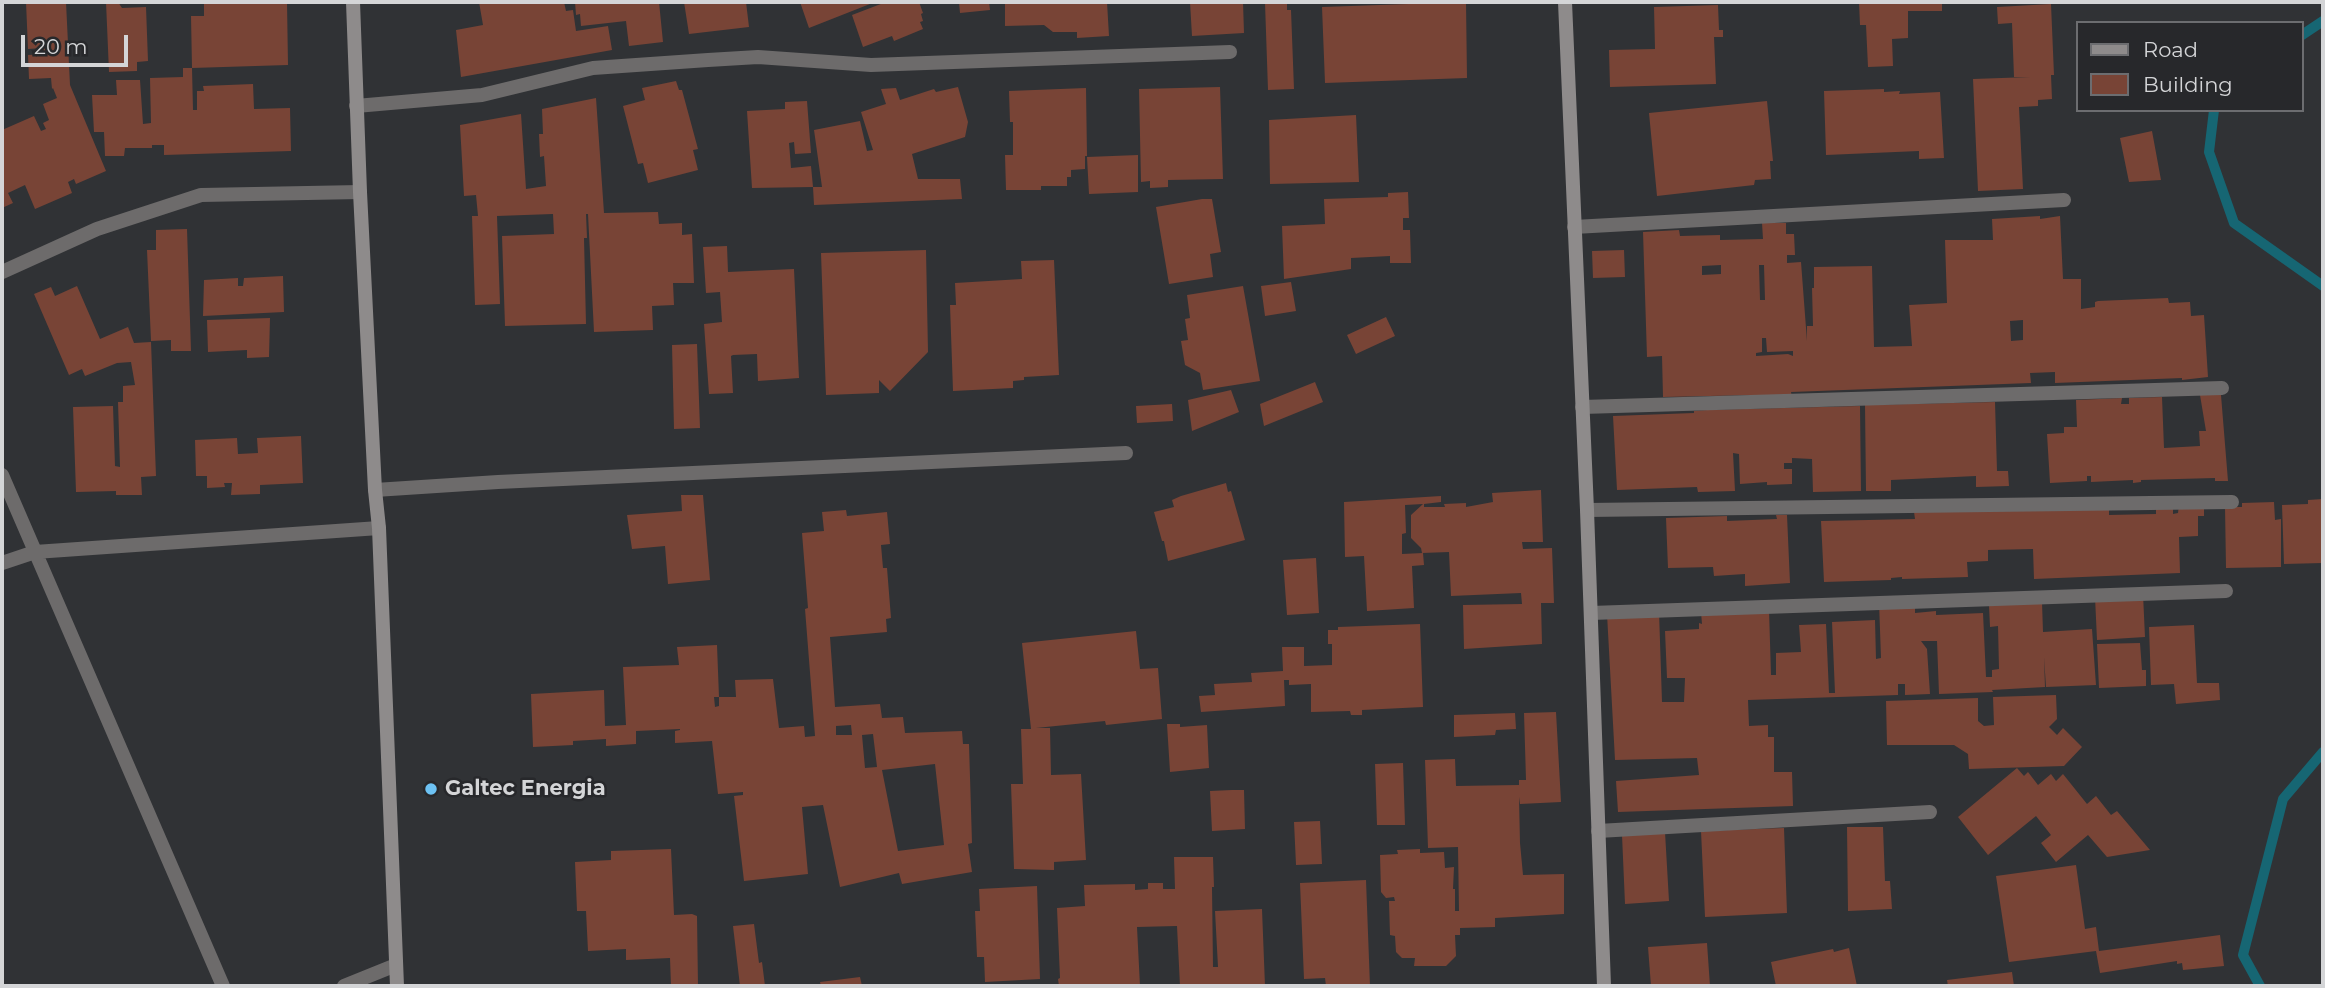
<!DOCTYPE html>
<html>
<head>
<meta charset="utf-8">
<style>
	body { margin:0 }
	#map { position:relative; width:2325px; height:988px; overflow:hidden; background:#303235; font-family:Montserrat,sans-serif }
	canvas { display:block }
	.frame { position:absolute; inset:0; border:4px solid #d4d5d7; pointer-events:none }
	.legend { position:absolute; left:2076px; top:21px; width:228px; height:91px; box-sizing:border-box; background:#27282b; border:2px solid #6c6d70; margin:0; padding:9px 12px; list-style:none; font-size:21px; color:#d4d5d7 }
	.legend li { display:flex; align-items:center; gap:14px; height:35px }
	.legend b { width:35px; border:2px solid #6c6d70 }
	.scale { position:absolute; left:21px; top:35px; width:107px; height:32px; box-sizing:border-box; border:4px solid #d4d5d7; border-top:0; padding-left:9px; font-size:21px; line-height:24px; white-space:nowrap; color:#d4d5d7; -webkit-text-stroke:5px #27282b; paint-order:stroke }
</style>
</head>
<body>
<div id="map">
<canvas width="2325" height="988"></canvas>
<div class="frame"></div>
<ul class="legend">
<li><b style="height:9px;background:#8e8b8b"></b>Road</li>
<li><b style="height:19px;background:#784436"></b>Building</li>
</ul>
<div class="scale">20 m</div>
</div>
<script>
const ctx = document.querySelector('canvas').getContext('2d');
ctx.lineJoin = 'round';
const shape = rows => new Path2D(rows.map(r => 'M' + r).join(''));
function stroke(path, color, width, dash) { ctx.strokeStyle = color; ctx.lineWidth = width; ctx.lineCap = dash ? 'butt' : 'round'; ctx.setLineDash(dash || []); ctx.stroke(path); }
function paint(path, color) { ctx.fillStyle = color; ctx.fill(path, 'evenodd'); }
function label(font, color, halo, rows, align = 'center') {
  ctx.font = font + ' Montserrat,sans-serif'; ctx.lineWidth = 5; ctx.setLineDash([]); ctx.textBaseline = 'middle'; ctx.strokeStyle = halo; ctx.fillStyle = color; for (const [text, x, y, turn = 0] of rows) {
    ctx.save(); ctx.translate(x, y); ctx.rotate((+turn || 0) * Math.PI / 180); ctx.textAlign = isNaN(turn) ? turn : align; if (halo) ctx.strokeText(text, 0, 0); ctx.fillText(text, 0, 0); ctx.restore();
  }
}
const stream = shape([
	[2302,35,2323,21],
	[2214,110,2209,152,2234,223,2323,286],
	[2260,986,2243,955,2283,799,2323,752]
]);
const building = shape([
	[26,2,66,2,70,85,106,171,76,184,74,179,68,182,72,193,35,209,25,185,8,193,13,203,2,208,2,130,34,116,41,131,46,129,43,123,49,120,43,104,57,98,53,88,52,89,51,78,29,79,28,55,44,54,43,48,28,49],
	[106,2,118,2,122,8,146,7,148,61,137,62,137,71,109,72],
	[204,2,287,2,288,65,192,68,191,16,204,16],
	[479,2,564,2,566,11,573,10,576,31,608,26,612,50,461,77,456,30,483,25],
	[575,2,659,2,663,42,629,46,626,21,581,26,580,14,576,15],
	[684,2,746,2,749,27,689,34],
	[800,2,875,2,809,28],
	[886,2,919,2,923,13,921,14,923,21,920,22,923,29,894,41,892,36,863,47,852,15],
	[959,2,989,2,990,10,960,13],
	[1005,2,1107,2,1109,36,1077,38,1077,32,1053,32,1044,25,1005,26],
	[1190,2,1243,2,1244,33,1192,36],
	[1287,2,1287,10,1291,10,1294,89,1268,90,1265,3],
	[1466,2,1467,78,1325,83,1322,7],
	[1859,2,1942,2,1942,11,1908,11,1908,38,1892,39,1893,66,1868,67,1866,25,1860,25],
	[2051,4,2054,75,2051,75,2052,99,2038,100,2038,106,2019,107,2023,189,1978,191,1973,79,2030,77,2014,77,2012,23,1998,24,1997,7],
	[1718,5,1719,30,1723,30,1723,37,1714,37,1716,84,1610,87,1609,50,1655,49,1654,7],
	[183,68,192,68,193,110,197,110,197,91,204,91,203,86,253,84,254,109,290,108,291,151,164,155,164,145,152,145,152,148,125,148,124,156,105,156,104,132,94,132,92,95,117,95,116,80,140,80,143,124,151,123,150,78,183,77],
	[676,81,679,90,682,90,698,149,693,150,698,170,648,183,643,163,638,164,623,106,645,100,642,88],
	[958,87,968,122,965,137,912,154,918,179,960,179,962,199,814,205,813,187,822,187,814,130,860,121,867,151,873,150,861,112,886,104,881,89,896,88,900,100,934,89,936,92],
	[1220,87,1223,179,1168,180,1168,187,1150,188,1150,181,1141,182,1139,89],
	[1086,88,1087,156,1085,156,1085,169,1071,170,1071,177,1067,177,1067,186,1041,186,1041,190,1006,190,1005,155,1013,155,1013,122,1010,122,1009,91],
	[1884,89,1884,92,1900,91,1899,94,1940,92,1944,158,1919,159,1919,151,1826,155,1824,91],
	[596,98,604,213,658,212,659,224,682,223,682,235,692,234,694,283,673,283,674,305,652,306,653,330,594,332,588,214,586,214,587,238,584,238,586,324,505,326,502,236,554,234,553,214,497,216,500,304,475,305,472,216,478,216,476,195,464,196,460,125,521,114,526,189,546,186,544,156,540,157,539,134,543,134,542,109],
	[807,101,811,153,795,154,794,142,789,143,791,168,811,166,813,187,752,188,747,111,785,109,785,102],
	[1767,101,1773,161,1770,161,1771,179,1755,180,1754,185,1657,196,1649,113],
	[1356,115,1359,182,1270,184,1269,120],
	[2152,131,2161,180,2129,182,2120,138],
	[1138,155,1138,192,1089,194,1087,157],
	[1408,192,1409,218,1403,218,1403,230,1410,230,1411,263,1390,263,1390,256,1351,258,1351,269,1284,279,1282,226,1325,224,1324,199,1388,197,1388,193],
	[1202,199,1212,199,1221,252,1210,254,1213,277,1169,284,1156,207],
	[2040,216,2040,219,2060,216,2063,279,2081,279,2081,309,2095,307,2095,302,2098,301,2168,298,2169,303,2190,302,2191,316,2204,315,2208,377,2182,380,2182,378,2055,383,2055,372,2030,373,2031,383,1791,392,1792,397,1755,395,1663,397,1662,356,1647,357,1643,232,1679,230,1680,236,1720,235,1720,240,1763,239,1762,223,1786,223,1786,234,1794,234,1795,255,1787,255,1787,263,1801,262,1807,341,1807,326,1813,326,1812,288,1814,288,1814,267,1872,266,1874,347,1912,346,1909,305,1947,303,1945,240,1993,240,1992,219],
	[1721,265,1721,274,1702,275,1702,266],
	[1759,265,1764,265,1765,300,1760,300],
	[2023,320,2023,340,2011,341,2010,321],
	[1762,338,1766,338,1767,352,1793,351,1793,356,1788,354,1756,356,1756,353,1762,352],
	[187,229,191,351,171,351,171,340,151,341,147,250,156,250,156,230],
	[727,246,728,272,794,269,799,378,758,381,757,354,733,355,731,356,733,393,709,394,704,324,722,322,720,292,706,293,703,247],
	[926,250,928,352,890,391,879,380,879,393,826,395,821,253],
	[1624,250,1625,277,1593,278,1592,251],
	[1054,260,1059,375,1024,377,1024,380,1013,381,1013,388,953,391,950,305,956,305,955,283,1022,279,1021,261],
	[283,276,284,312,203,316,204,280,238,278,238,286,243,286,244,278],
	[1291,282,1296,311,1265,316,1261,286],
	[77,286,100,339,128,327,134,343,151,342,156,476,141,477,142,495,116,495,116,491,76,492,73,407,113,406,115,466,120,467,118,402,123,402,123,386,135,385,131,362,117,363,85,376,82,369,69,375,34,294,51,287,55,296],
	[1243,286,1260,381,1203,390,1200,373,1185,365,1181,341,1188,340,1185,319,1190,318,1187,295],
	[1386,317,1395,336,1356,354,1347,335],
	[270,318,269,357,247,358,247,350,208,352,207,320],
	[697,344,700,428,674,429,672,345],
	[1315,382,1323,402,1264,426,1260,404],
	[1231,390,1239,412,1192,431,1188,400],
	[2200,395,2221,395,2228,481,2215,481,2215,478,2141,480,2141,482,2133,483,2133,480,2091,482,2091,476,2087,476,2087,481,2050,483,2047,434,2064,433,2064,427,2077,427,2076,400,2122,398,2121,404,2129,404,2129,398,2162,397,2164,448,2200,446,2199,431,2206,431],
	[1995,402,1997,471,2008,471,2009,486,1976,487,1976,476,1891,480,1891,491,1866,491,1865,405],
	[1172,404,1173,421,1137,423,1136,406],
	[1860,406,1861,491,1813,492,1812,459,1792,458,1792,463,1784,463,1784,469,1792,469,1792,484,1767,485,1767,482,1740,484,1739,454,1733,453,1735,491,1698,492,1697,487,1617,490,1613,416,1694,413,1694,411,1707,410],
	[301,436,303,483,260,485,260,494,231,495,232,483,224,483,225,487,207,488,207,476,196,476,195,440,237,438,238,454,258,453,257,438],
	[1226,483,1228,492,1231,491,1245,540,1168,561,1164,541,1162,541,1154,512,1174,507,1172,500,1181,496],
	[1541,490,1543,542,1522,542,1523,549,1552,548,1554,603,1541,603,1542,644,1464,649,1463,605,1522,604,1521,593,1451,596,1449,552,1422,553,1421,548,1411,538,1411,515,1423,504,1405,505,1406,533,1402,534,1402,554,1423,553,1424,565,1412,566,1414,608,1367,611,1364,556,1345,557,1344,502,1441,496,1441,502,1424,504,1424,507,1445,507,1444,504,1466,503,1466,507,1493,502,1492,493],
	[681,495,703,495,710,580,668,584,665,546,632,549,627,515,682,511],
	[2323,499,2323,563,2284,564,2282,505,2308,504,2308,500],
	[2274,502,2275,520,2281,519,2281,567,2226,568,2225,507,2242,507,2242,503],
	[2173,504,2173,514,2178,513,2179,504,2204,504,2204,516,2198,516,2198,536,2179,537,2180,573,2034,579,2033,549,1988,550,1988,561,1967,562,1968,577,1902,579,1902,577,1891,578,1891,580,1824,582,1821,521,1915,519,1914,512,2109,506,2109,515,2156,514,2156,505],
	[846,510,847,516,887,512,890,544,881,545,883,568,887,568,891,618,886,619,887,632,830,637,835,707,880,704,882,718,903,717,905,733,962,731,963,744,969,744,972,843,968,844,972,872,902,884,899,873,840,887,823,805,802,807,808,874,744,881,734,796,743,795,743,792,718,794,712,741,675,743,675,731,680,730,680,729,636,731,636,744,606,746,606,739,573,741,573,745,533,747,531,694,604,690,605,726,626,725,623,667,679,665,677,647,717,645,719,697,714,697,715,707,719,706,719,697,736,697,735,680,773,679,779,728,804,726,805,737,815,736,805,609,808,608,802,533,824,531,822,512],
	[851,725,852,735,836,735,836,726],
	[873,734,877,767,865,768,862,735],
	[935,764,944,845,898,851,882,770],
	[1776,515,1787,515,1790,583,1745,586,1745,574,1714,576,1713,567,1668,568,1666,518,1727,516,1727,521,1777,519],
	[1316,558,1319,613,1287,615,1283,560],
	[2143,594,2145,637,2097,640,2095,597],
	[1915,601,1915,613,1936,611,1936,615,1983,613,1986,677,1992,677,1992,670,1999,669,1998,626,1990,627,1989,605,2042,602,2043,632,2092,629,2096,685,2046,687,2044,657,2045,687,1992,690,1993,692,1939,694,1937,641,1921,641,1927,649,1930,694,1905,695,1905,684,1898,684,1898,695,1748,700,1749,726,1768,725,1768,737,1774,737,1774,772,1792,772,1793,806,1618,812,1616,781,1699,775,1697,758,1615,760,1607,614,1659,611,1662,702,1684,702,1685,678,1667,678,1665,631,1699,629,1699,623,1702,624,1701,612,1769,609,1771,675,1776,675,1776,653,1801,652,1799,625,1826,624,1829,693,1835,693,1832,622,1875,620,1876,659,1881,658,1879,602],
	[1420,624,1423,707,1362,710,1362,715,1351,715,1350,711,1311,712,1311,684,1289,685,1289,680,1284,680,1285,706,1201,712,1199,696,1215,695,1214,684,1252,682,1251,673,1283,671,1282,647,1304,647,1304,666,1332,665,1332,644,1328,644,1328,630,1338,630,1338,627],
	[2194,625,2197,683,2219,683,2220,700,2176,704,2174,684,2151,685,2149,627],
	[1136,631,1140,669,1158,668,1162,719,1106,725,1105,721,1036,728,1050,728,1051,775,1081,774,1086,860,1054,862,1054,870,1014,869,1011,784,1023,784,1021,729,1031,729,1022,643],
	[2140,643,2142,670,2146,670,2146,686,2099,688,2097,644],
	[2056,695,2057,719,2049,727,2057,735,2063,728,2082,747,2064,766,1969,769,1968,754,1954,745,1887,745,1886,701,1978,698,1978,721,1984,726,1994,725,1993,697],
	[1556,712,1561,802,1520,804,1519,797,1520,843,1523,875,1564,874,1564,914,1495,918,1495,927,1460,928,1460,935,1455,935,1456,956,1446,966,1414,966,1415,958,1402,958,1396,952,1395,936,1390,935,1389,901,1395,901,1394,897,1386,898,1381,892,1380,855,1398,854,1397,850,1420,849,1420,853,1444,852,1445,868,1454,867,1453,889,1455,889,1455,911,1459,911,1458,847,1428,848,1425,760,1455,759,1456,786,1519,785,1519,780,1526,780,1524,713],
	[1515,713,1516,729,1496,730,1495,735,1454,737,1454,715],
	[1167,724,1180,724,1180,727,1207,725,1209,768,1170,772],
	[1403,763,1405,825,1377,825,1375,764],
	[2017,768,2024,776,2028,772,2038,785,2051,774,2056,781,2063,774,2087,804,2096,796,2111,815,2117,811,2150,850,2107,857,2088,835,2056,862,2041,843,2051,835,2036,816,1988,855,1958,817],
	[1232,790,1244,790,1245,829,1212,831,1210,791],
	[1320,821,1322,864,1296,865,1294,822],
	[1847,827,1883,827,1885,881,1890,881,1892,909,1848,911],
	[1784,828,1787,913,1705,917,1701,831],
	[1665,832,1669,901,1625,904,1622,835],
	[671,849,674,915,692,914,697,916,698,986,671,986,670,958,626,960,626,949,588,951,586,911,577,911,575,862,611,860,611,851],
	[1174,857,1213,857,1214,887,1212,887,1213,967,1218,967,1215,911,1262,909,1265,986,1180,986,1177,926,1137,927,1140,986,1059,986,1058,979,1060,978,1057,908,1085,906,1084,885,1135,884,1135,890,1148,889,1148,883,1163,883,1163,889,1175,889],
	[2076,865,2085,929,2096,927,2099,951,2220,935,2224,966,2183,970,2182,963,2177,964,2177,961,2100,973,2096,951,2009,962,1996,876],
	[1366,880,1370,986,1326,986,1325,978,1304,979,1300,883],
	[1037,886,1040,979,985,982,984,957,977,957,975,911,980,911,979,889],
	[754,924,759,963,762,962,765,986,740,986,733,926],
	[1707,943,1710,986,1651,986,1648,947],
	[1849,948,1857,986,1776,986,1771,962,1833,949,1834,952],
	[2012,972,2014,986,1948,986,1947,980],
	[860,977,862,986,821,986,820,982]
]);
const street = shape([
	[356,106,482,95,593,68,708,60,758,57,871,65,1230,52],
	[1574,227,2064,200],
	[2,272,97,229,201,195,360,192],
	[1582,407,2222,388],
	[2,475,223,986],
	[375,490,498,482,1126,453],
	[1587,510,2232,502],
	[2,563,35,552,379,528],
	[1591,613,2226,591],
	[1598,831,1930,812],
	[344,986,396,965]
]);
const secondary = shape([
	[353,2,360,192,375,490,379,528,397,986],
	[1565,2,1587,510,1604,986]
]);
const markers = [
	[431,789,7,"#6dc2f3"]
];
const poiNames = [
	["Galtec Energia",445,789]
];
stroke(stream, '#166673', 10);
paint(building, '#784436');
stroke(street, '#6d6b6b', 14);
stroke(secondary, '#8e8b8b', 14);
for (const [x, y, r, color] of markers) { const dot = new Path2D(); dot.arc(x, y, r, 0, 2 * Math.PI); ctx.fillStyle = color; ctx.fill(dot); stroke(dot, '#27282b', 2.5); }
label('bold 21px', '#d4d5d7', '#27282b', poiNames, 'left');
</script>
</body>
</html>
